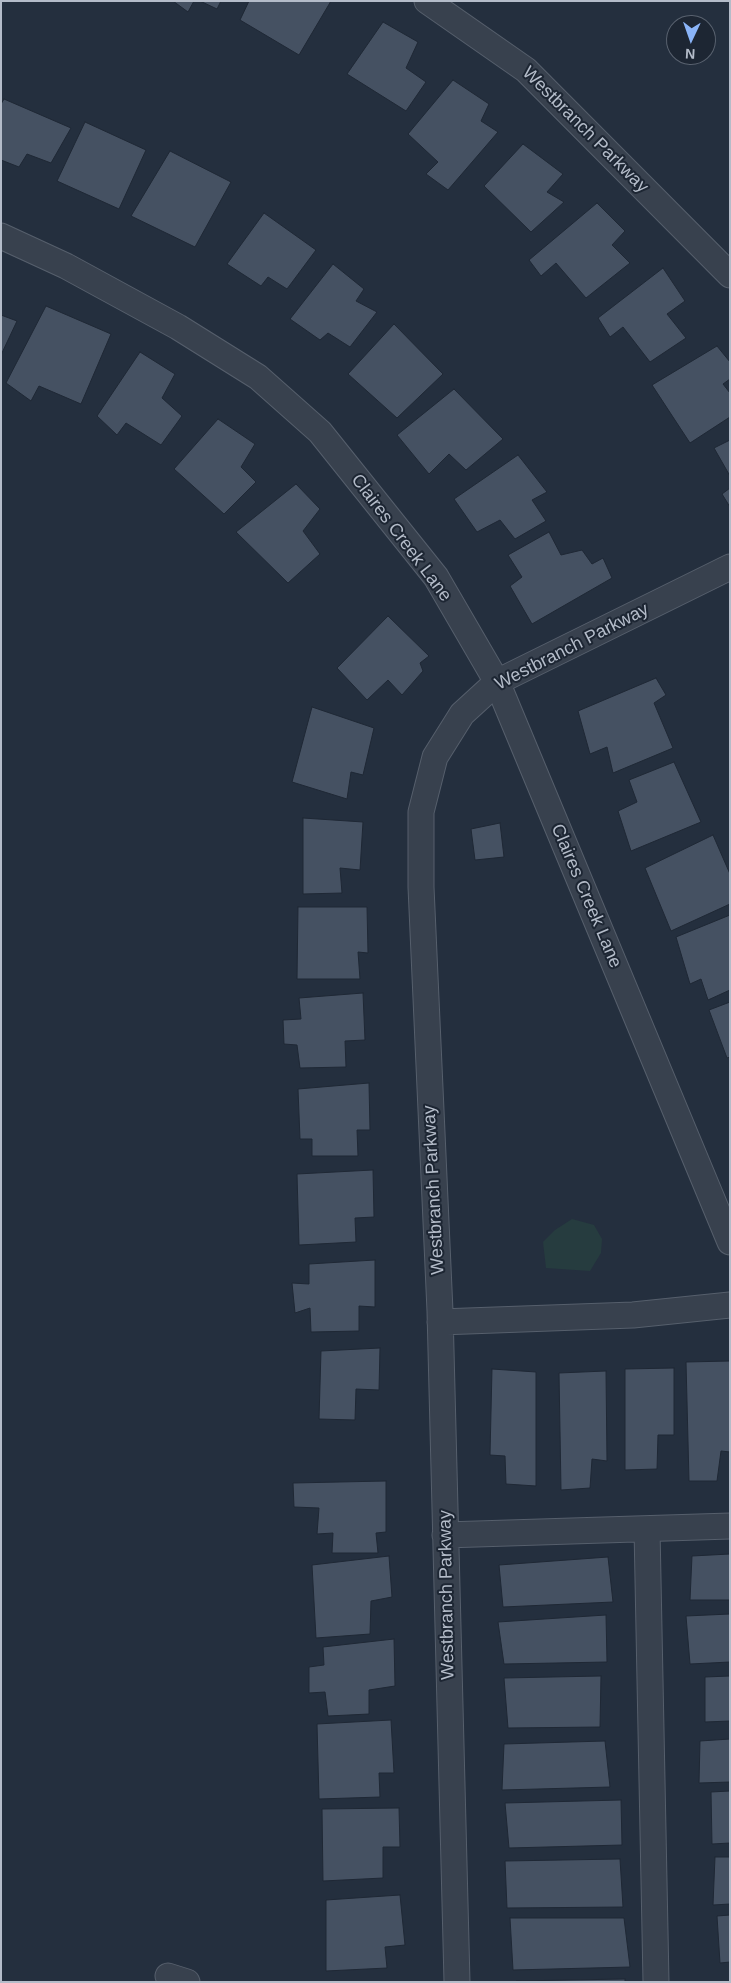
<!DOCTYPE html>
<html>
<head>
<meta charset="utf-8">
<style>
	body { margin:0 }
	#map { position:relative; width:731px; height:1983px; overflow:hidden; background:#242f3e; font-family:Arial,sans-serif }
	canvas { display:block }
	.frame { position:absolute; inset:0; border:2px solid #b4bcc9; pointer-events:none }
	.north { position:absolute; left:666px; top:15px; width:50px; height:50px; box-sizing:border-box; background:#1d2633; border:1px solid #59626f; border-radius:50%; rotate:183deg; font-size:14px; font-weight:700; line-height:20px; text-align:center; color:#b4bcc9 }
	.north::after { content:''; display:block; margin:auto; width:18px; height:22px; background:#8ab4f8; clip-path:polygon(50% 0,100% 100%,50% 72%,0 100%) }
</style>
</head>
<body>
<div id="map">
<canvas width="731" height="1983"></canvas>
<div class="frame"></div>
<div class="north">N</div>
</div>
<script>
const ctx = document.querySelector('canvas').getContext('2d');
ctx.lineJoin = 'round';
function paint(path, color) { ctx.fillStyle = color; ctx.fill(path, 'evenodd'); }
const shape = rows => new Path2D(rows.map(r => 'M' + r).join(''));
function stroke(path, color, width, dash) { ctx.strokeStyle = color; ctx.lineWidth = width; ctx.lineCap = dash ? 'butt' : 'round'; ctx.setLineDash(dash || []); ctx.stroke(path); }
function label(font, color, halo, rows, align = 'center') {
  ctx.font = font + ' Arial,sans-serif'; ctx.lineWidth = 4; ctx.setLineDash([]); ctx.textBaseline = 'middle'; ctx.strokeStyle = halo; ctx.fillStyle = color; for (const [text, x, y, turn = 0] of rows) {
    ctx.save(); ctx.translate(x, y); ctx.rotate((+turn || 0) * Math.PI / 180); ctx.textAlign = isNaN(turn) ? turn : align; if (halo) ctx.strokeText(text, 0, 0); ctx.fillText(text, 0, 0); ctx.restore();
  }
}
const green = shape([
	[572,1219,594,1225,602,1239,601,1253,590,1271,546,1268,543,1242,555,1230]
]);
const building = shape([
	[173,1,194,1,188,12,173,1],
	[200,1,221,1,217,9,200,1],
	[249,1,331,1,299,55,240,20,249,1],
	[383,22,418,42,406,68,426,82,406,111,347,74,383,22],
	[453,80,489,104,481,121,498,132,448,190,426,174,438,162,408,134,453,80],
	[4,99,71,128,51,163,27,154,19,167,1,160,1,104,4,99],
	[85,122,146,150,119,209,57,181,85,122],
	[523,144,563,174,547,192,564,202,531,232,484,186,523,144],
	[170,151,231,182,195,247,131,216,170,151],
	[597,203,625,231,612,245,630,263,586,298,556,263,541,276,529,260,597,203],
	[264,213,316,250,287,289,268,277,261,286,227,264,264,213],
	[333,264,364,289,356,301,377,312,350,347,328,333,320,340,290,319,333,264],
	[663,268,685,301,667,314,686,338,650,362,623,327,610,337,598,318,663,268],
	[46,306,111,334,81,404,39,386,31,401,6,383,46,306],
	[1,315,17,321,1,355,1,315],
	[394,324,443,374,397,418,348,374,394,324],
	[717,346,730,362,730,379,723,384,730,393,730,417,690,443,652,385,717,346],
	[140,352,175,374,162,398,182,416,161,445,126,423,117,435,97,416,140,352],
	[454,389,503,439,466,470,449,454,429,474,397,435,454,389],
	[218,419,255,444,241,467,256,482,224,514,174,469,218,419],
	[730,440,730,476,714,448,730,440],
	[518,455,547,492,532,500,546,521,515,539,500,520,477,532,454,499,518,455],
	[296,484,320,509,303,531,320,554,288,583,236,532,296,484],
	[730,488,730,507,722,494,730,488],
	[549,532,561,555,582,550,592,564,603,558,612,578,532,624,510,586,522,577,508,555,549,532],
	[388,616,429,656,420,663,423,671,402,695,388,680,367,700,337,668,388,616],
	[656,678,666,695,654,703,673,748,613,773,607,747,590,754,578,711,656,678],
	[312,707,374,728,363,775,351,772,347,799,292,782,312,707],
	[674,762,701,822,631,851,618,811,637,802,629,780,674,762],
	[303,818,363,822,360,870,340,868,342,893,303,894,303,818],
	[500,823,504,857,475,860,471,829,500,823],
	[713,835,730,874,730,904,671,931,645,868,713,835],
	[298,907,367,907,368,953,358,952,360,979,297,979,298,907],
	[730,915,730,990,708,1000,701,979,690,984,676,937,730,915],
	[363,993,365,1040,345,1041,346,1067,300,1068,297,1045,284,1044,283,1020,301,1019,299,998,363,993],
	[730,1002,730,1057,727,1058,709,1010,730,1002],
	[369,1083,370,1130,357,1130,358,1156,312,1156,312,1139,300,1139,298,1089,369,1083],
	[373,1170,374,1217,355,1218,356,1242,299,1245,297,1174,373,1170],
	[375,1260,375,1307,359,1306,359,1331,311,1332,310,1308,295,1313,292,1283,309,1284,309,1264,375,1260],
	[380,1348,379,1390,356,1389,355,1420,319,1419,321,1351,380,1348],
	[730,1361,730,1452,721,1451,717,1481,689,1481,686,1362,730,1361],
	[674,1368,674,1435,658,1435,657,1469,625,1470,625,1369,674,1368],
	[492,1369,536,1372,536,1486,506,1484,505,1456,490,1455,492,1369],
	[606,1371,607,1461,592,1459,590,1488,561,1490,559,1373,606,1371],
	[386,1481,386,1532,376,1533,378,1553,332,1553,333,1533,317,1534,319,1508,294,1507,293,1483,386,1481],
	[730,1554,730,1600,690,1600,692,1556,730,1554],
	[389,1556,392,1597,371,1601,370,1634,316,1638,312,1565,389,1556],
	[608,1557,613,1602,503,1607,499,1565,608,1557],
	[730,1614,730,1662,690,1664,686,1616,730,1614],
	[606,1615,607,1662,504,1664,498,1622,606,1615],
	[394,1639,395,1686,369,1690,369,1714,328,1716,325,1692,309,1693,309,1667,324,1665,323,1647,394,1639],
	[601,1676,600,1727,508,1728,504,1678,601,1676],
	[730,1676,730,1721,705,1722,705,1677,730,1676],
	[391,1720,394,1773,379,1773,380,1797,319,1799,317,1724,391,1720],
	[730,1739,730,1782,699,1783,700,1741,730,1739],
	[605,1741,610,1787,502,1790,504,1744,605,1741],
	[730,1791,730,1843,712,1844,711,1792,730,1791],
	[621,1800,622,1845,509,1848,505,1803,621,1800],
	[399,1808,400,1847,383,1847,383,1878,323,1881,322,1809,399,1808],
	[715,1857,730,1857,730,1904,713,1905,715,1857],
	[620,1859,623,1907,507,1908,505,1861,620,1859],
	[400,1895,405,1945,385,1947,387,1968,326,1971,326,1900,400,1895],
	[730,1915,730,1962,720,1963,717,1916,730,1915],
	[510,1918,624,1918,630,1967,513,1970,510,1918],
	[625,1979,625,1982,516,1981,625,1979]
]);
const street = shape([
	[427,1,526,70,730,275],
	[1,236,66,266,178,327,258,377,320,432,436,577,497,682,730,1242],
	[440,1322,633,1315,730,1305],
	[647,1529,656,1982],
	[445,1535,730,1526],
	[168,1976,187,1982],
	[457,1982,440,1311,421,887,421,812,435,757,462,714,497,682,730,567]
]);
const streetNames = [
	["Westbranch Parkway",585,130,45],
	["Claires Creek Lane",401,538,53],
	["Westbranch Parkway",572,647,-27],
	["Claires Creek Lane",586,896,67],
	["Westbranch Parkway",434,1190,-93],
	["Westbranch Parkway",447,1595,-91]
];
paint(green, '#263c3f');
paint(building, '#455162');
stroke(building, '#1f2835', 1);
stroke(street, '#565f6c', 27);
stroke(street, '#38414e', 25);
label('18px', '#b4bcc9', '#1d2633', streetNames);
</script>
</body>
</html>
